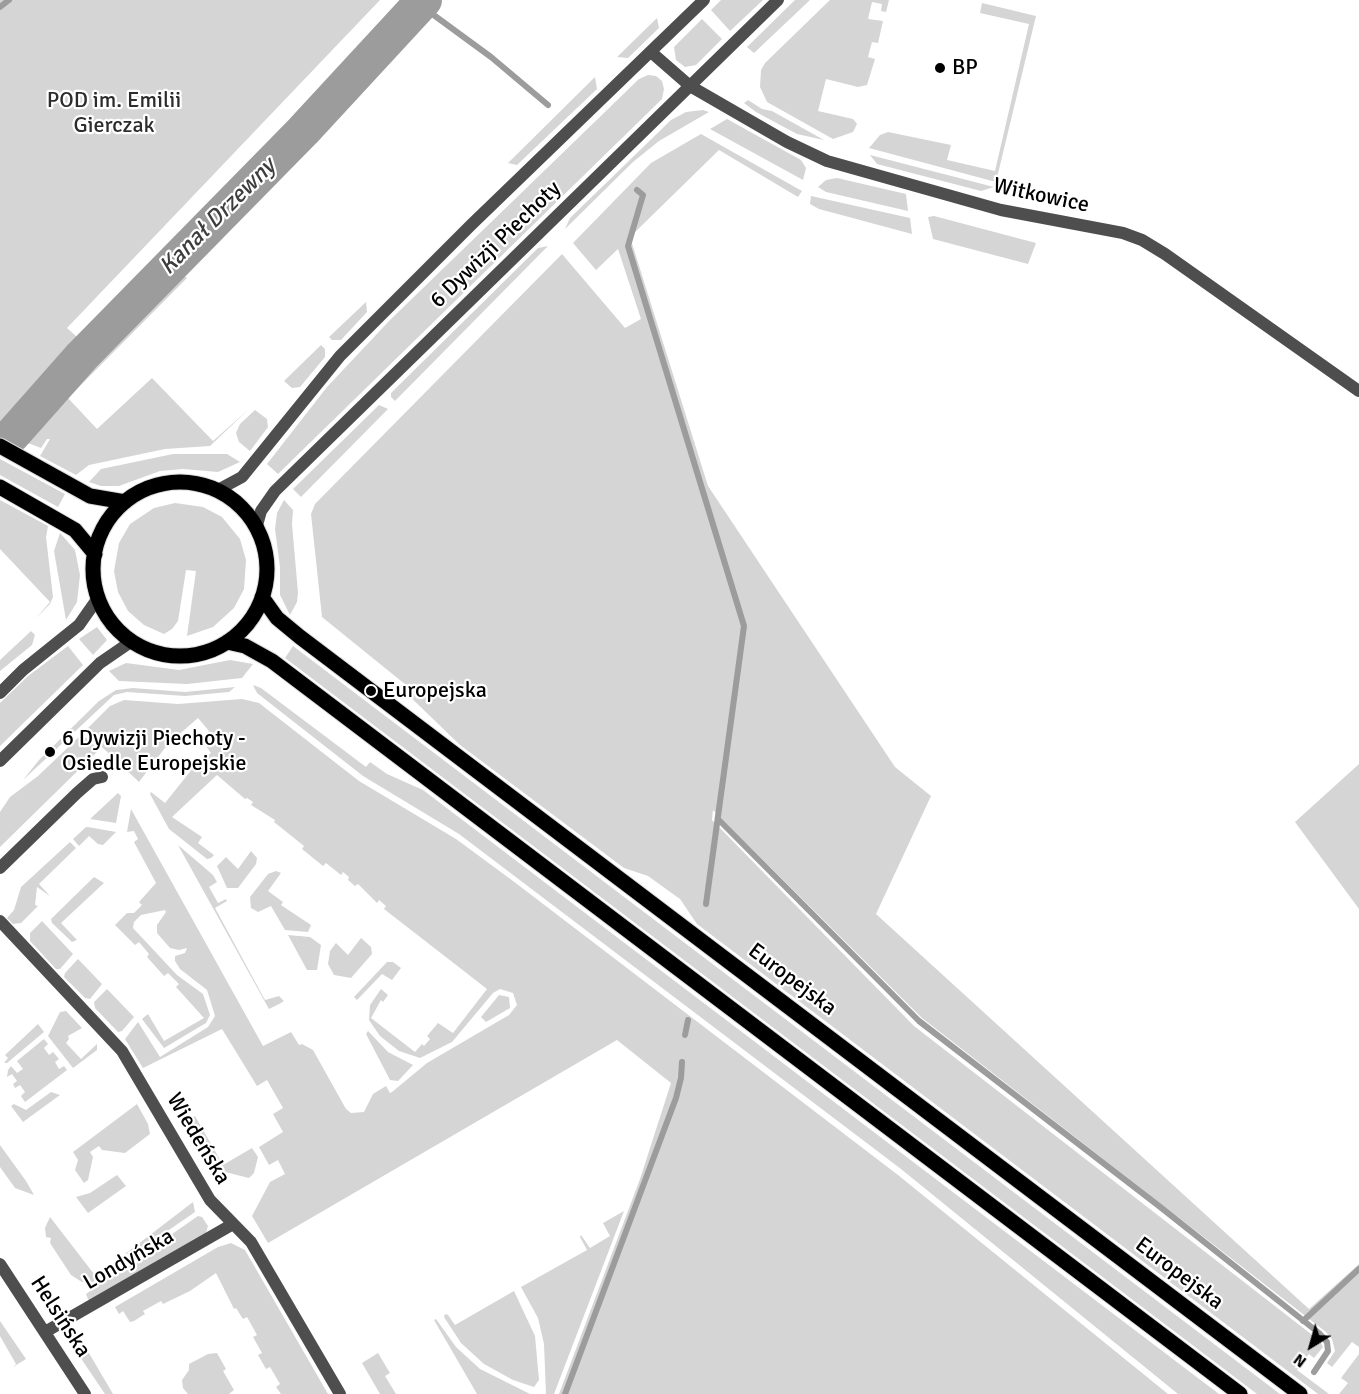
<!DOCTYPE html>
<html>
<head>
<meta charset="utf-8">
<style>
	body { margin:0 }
	#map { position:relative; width:1359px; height:1394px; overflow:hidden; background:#fff; font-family:Signika,sans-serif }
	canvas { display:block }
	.north { position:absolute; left:1281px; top:1316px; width:60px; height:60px; -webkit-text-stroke:4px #fff; paint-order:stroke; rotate:217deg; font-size:16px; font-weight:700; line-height:24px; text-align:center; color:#000 }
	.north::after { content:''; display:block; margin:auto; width:21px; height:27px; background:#000; clip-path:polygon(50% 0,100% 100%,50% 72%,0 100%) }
</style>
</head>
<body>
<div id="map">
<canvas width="1359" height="1394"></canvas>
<div class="north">N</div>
</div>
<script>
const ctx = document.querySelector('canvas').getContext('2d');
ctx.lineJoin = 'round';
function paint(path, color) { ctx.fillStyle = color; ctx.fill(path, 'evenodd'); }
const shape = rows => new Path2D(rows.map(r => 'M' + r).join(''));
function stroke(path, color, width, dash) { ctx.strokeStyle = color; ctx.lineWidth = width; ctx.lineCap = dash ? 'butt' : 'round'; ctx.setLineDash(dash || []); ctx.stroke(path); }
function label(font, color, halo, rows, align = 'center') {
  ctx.font = font + ' Signika,sans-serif'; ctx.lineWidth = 4.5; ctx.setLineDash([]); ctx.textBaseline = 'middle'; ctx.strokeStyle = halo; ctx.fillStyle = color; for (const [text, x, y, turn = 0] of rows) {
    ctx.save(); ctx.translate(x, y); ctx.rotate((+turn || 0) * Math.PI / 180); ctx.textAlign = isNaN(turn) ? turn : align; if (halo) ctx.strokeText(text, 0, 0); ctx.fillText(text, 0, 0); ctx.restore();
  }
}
const green = shape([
	[0,0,380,0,67,328,86,345,5,431,0,428],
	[721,0,763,0,730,31,711,10],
	[795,0,810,0,754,53,747,47],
	[830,0,889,0,886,12,881,11,882,4,872,2,868,19,883,21,878,43,872,42,868,57,875,59,867,85,858,87,826,79,818,111,853,119,857,124,853,132,833,139,767,102,760,87,761,70,765,63],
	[982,3,1036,16,996,182,869,148,880,135,888,132,951,145,947,160,995,171,1029,24,980,13],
	[657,18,659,28,628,58,617,57],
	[702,19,722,39,696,65,685,67,676,60,674,47],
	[648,75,656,76,662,81,664,89,662,99,278,474,267,464,327,387,390,320,639,79],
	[595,77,597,89,517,165,508,163],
	[748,100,762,109,772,111,824,140,797,134,756,112,744,103],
	[703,110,709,112,659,141,633,162,565,229,570,218,671,120,686,112],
	[727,119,801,160,806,168,803,180,710,129],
	[701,134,802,191,798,197,719,150,630,237,708,486,895,767,931,796,876,914,1309,1309,1359,1264,1359,1347,1352,1342,1332,1367,1327,1363,1335,1351,1332,1339,1326,1332,922,1018,713,810,712,820,914,1026,1320,1341,1323,1347,1314,1358,1309,1354,1297,1370,1329,1394,1318,1394,697,924,680,899,648,876,624,868,460,745,403,690,406,685,322,617,311,514,315,504,562,254,625,328,641,319,618,249,596,270,573,243,651,163],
	[870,155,994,187,981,191,877,164],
	[837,178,906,194,908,211,826,192,818,187,826,180],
	[811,196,910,218,912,234,819,209,810,204],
	[934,216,1036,243,1028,264,933,239,928,217],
	[548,246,395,401,391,397,391,393,538,248],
	[178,270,187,278,68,398,97,429,152,378,213,441,249,409,210,446,165,449,89,465,76,475,40,456,50,439,47,439,41,448,20,440,43,416,86,362],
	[366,302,367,312,341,340,332,340,329,337],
	[321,345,325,349,325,357,300,387,292,388,284,381],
	[379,405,388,409,301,497,293,489],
	[255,410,267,419,268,427,250,451,239,442,236,433,240,424],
	[173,454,227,454,240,462,218,472,183,469,160,471,119,486,101,486,89,482,101,469],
	[0,459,65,494,58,507,0,475],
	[0,500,48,526,46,537,53,597,50,604,36,618,50,602,0,549],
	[284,500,293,510,292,524,298,593,297,602,290,615,280,595,280,567,275,529,277,513],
	[175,503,203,507,222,517,240,539,246,560,244,589,234,608,213,627,187,636,196,571,186,570,178,621,172,629,164,634,144,625,128,611,118,592,114,571,119,543,130,524,154,508],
	[60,533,75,550,80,575,77,602,66,620,54,551],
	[97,627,107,640,93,655,79,639],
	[31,631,35,635,32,645,0,671,0,660],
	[68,646,83,665,0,746,0,703,28,676],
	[293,646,450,765,1280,1394,1257,1394,285,658],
	[230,660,253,664,242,678,187,684,119,681,109,671,126,663,179,670],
	[253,685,261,688,366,767,370,762,387,774,423,790,1219,1394,1178,1394,901,1169,459,834,363,776,257,693],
	[235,687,229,692,185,696,127,692,114,695,23,780,39,760,99,701,116,690,133,688,185,692],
	[242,699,259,703,359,781,456,839,513,881,898,1175,1168,1394,559,1394,640,1179,671,1083,617,1040,268,1243,252,1216,270,1182,285,1174,278,1160,269,1165,259,1147,283,1132,273,1114,283,1108,267,1080,257,1086,222,1029,143,1068,125,1039,138,1022,160,1057,208,1027,215,1016,207,990,180,969,175,961,175,956,185,953,187,948,179,950,170,948,157,933,157,925,166,912,165,910,141,915,134,922,133,928,177,975,203,994,210,1015,206,1023,164,1048,142,1019,148,1014,164,1041,204,1018,176,987,179,984,168,973,164,976,147,957,149,954,139,942,135,945,115,925,127,913,134,913,142,905,139,902,156,883,134,842,138,839,134,831,127,832,131,809,263,1046,291,1032,299,1045,302,1044,313,1050,346,1109,351,1113,364,1112,373,1094,386,1086,390,1093,392,1092,427,1063,509,1015,517,1005,513,993,500,989,493,993,452,1042,420,1058,399,1051,380,1036,369,1020,370,1005,381,989,388,995,383,1002,381,1000,371,1018,415,1052,422,1044,424,1046,430,1039,427,1036,438,1023,453,1033,487,989,384,909,386,906,379,900,377,903,358,884,355,886,348,880,349,877,343,872,341,875,326,863,323,866,302,849,304,846,274,822,275,820,251,805,253,802,247,798,245,799,217,775,172,817,202,837,198,843,214,855,211,858,207,859,169,829,150,794,151,792,165,803,197,763,211,753,201,739,209,731,198,718,168,744,139,782,85,731,110,706,124,700,178,704],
	[82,734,99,750,0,847,0,812,10,797,38,776],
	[1359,764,1359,909,1295,822],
	[118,793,121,796,116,823,90,819],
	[86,827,88,827,116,832,103,845,98,844,89,836,79,846,73,839],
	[70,842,76,848,39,884,50,896,37,887,35,905,38,906,21,923,13,924,7,918,14,910,21,887],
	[178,845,213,875,217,882,209,887,218,903,226,899,227,901,215,908,265,1000,279,996,284,1001,281,1003,269,1009],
	[251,851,257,858,256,864,238,888,227,888,217,866,226,857,238,869],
	[276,871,281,873,268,891,283,902,281,905,311,925,308,932,285,930,271,906,258,912,251,908,250,897,268,874],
	[94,877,104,883,61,923,77,940,72,942,52,923,51,919],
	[42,921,73,954,60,969,56,969,30,941,30,933],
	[288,935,310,937,321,945,317,970,307,970],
	[361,938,371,947,372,954,351,978,334,975,328,964,330,951,336,943,348,955],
	[78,959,102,984,90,999,85,998,64,977,65,973],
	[387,962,393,962,401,968,392,980,382,974,357,1000,354,997],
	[107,989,134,1017,122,1031,118,1032,95,1008,94,1002],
	[499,995,509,997,510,1008,486,1022,481,1017],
	[66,1011,82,1028,68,1036,69,1039,66,1043,81,1059,97,1044,97,1050,73,1068,48,1036,60,1012],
	[38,1024,44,1032,7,1063,4,1063,8,1058,5,1055],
	[368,1031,388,1052,413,1065,398,1081,390,1080,366,1034],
	[44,1039,48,1044,44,1048,49,1055,53,1052,59,1059,55,1062,59,1069,64,1066,67,1070,25,1102,21,1096,25,1092,20,1085,15,1088,13,1084,17,1081,12,1074,7,1077,8,1070,11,1066,17,1073,23,1069,17,1061],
	[51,1092,60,1095,23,1122,11,1106,14,1104,26,1110],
	[137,1104,148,1124,150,1134,125,1153,102,1150,99,1146,90,1152,93,1157,88,1180,84,1183,75,1170,78,1160,73,1152],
	[195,1116,223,1165,252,1148,258,1157,254,1173,249,1178,221,1171,191,1118],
	[0,1145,26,1181,34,1195,15,1188,0,1167],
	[117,1175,126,1186,88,1213,76,1197,90,1193],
	[193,1202,195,1212,137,1252,125,1254],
	[624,1211,554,1394,546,1394,544,1344,538,1318,521,1287,587,1250,580,1237,581,1235,590,1248,610,1236,603,1223],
	[198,1216,202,1217,208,1226,206,1233,90,1301,88,1299,86,1294],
	[50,1217,94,1274,98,1272,98,1279,91,1283,82,1282,71,1275,50,1243,51,1238,46,1237,45,1228],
	[231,1243,245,1250,328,1394,281,1394,276,1387,280,1384,270,1367,266,1369,258,1355,262,1353,253,1337,257,1335,247,1317,243,1319,236,1308,234,1309,216,1273,190,1291,163,1304,161,1301,143,1311,145,1314,134,1321,130,1322,123,1311,119,1314,115,1307,218,1247],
	[514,1291,535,1336,539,1380,534,1387,513,1380,484,1364,461,1343,444,1317,445,1314,448,1315,455,1325],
	[436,1319,456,1347,480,1369,530,1394,477,1394,434,1320],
	[0,1321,26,1359,13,1367,16,1364,0,1336],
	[86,1348,113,1394,105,1394,78,1354],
	[217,1353,226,1369,223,1371,234,1390,229,1394,188,1394,183,1388,182,1380,189,1370,189,1364,208,1354],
	[378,1353,390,1373,385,1376,396,1394,380,1394,362,1363],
	[1359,1354,1359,1394,1339,1394,1348,1383,1341,1378]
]);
const stream = shape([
	[420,5,491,57,548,105],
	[0,7,9,0],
	[637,190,643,195,628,246,744,626,706,904],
	[718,819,919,1021,1159,1206,1319,1333,1327,1342,1328,1351,1314,1372],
	[685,1035,688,1020],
	[1303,1321,1359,1269],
	[565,1394,676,1098,681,1078,682,1062]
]);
const river = shape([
	[12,435,82,356,303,131,424,0]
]);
const minor = shape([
	[651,52,690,86,787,142,827,161,1001,210,1123,233,1142,240,1165,254,1359,391],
	[0,868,77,793,93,779,102,777],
	[0,921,122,1051,210,1200,251,1242,340,1394],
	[0,1264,85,1394],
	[45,1332,233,1224]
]);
const tertiary = shape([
	[216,491,242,477,340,356,471,225,704,0],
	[256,529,261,511,275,491,778,0],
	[0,693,23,670,79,625,98,598],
	[0,761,100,663,132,641]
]);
const primary = shape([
	[0,446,90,496,125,502],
	'93 569a87 87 0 1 1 174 0a87 87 0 1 1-174 0Z',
	[0,487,75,530,95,554],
	[262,597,277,618,300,637,1300,1394],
	[227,642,245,646,272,661,1240,1394]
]);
const markers = [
	[940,68,6,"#000"],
	[371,691,6,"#000"],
	[50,752,6,"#000"]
];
const poiNames = [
	["BP",952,68],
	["Europejska",383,691],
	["6 Dywizji Piechoty -",62,739],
	["Osiedle Europejskie",62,764]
];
const parkNames = [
	["POD im. Emilii",114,101],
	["Gierczak",114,126]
];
const streetNames = [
	["Witkowice",1041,196,12],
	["6 Dywizji Piechoty",496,245,-44],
	["Europejska",792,980,37],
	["Wiedeńska",198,1139,59],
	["Londyńska",129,1260,-30],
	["Europejska",1179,1274,37],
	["Helsińska",60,1317,57]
];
const waterNames = [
	["Kanał Drzewny",218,217,-45]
];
paint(green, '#d5d5d5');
stroke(stream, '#9c9c9c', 6);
stroke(river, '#9c9c9c', 36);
stroke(primary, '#dbdbdb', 17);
stroke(minor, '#4e4e4e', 12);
stroke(tertiary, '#4e4e4e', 12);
stroke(primary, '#000', 15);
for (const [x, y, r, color] of markers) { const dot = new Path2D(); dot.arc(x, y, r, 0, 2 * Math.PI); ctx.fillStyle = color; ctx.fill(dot); stroke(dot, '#fff', 2); }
label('22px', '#000', '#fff', poiNames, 'left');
label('22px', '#2c2c2c', '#fff', parkNames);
label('22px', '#000', '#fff', streetNames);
label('italic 24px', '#3d3d3d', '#fff', waterNames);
</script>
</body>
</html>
